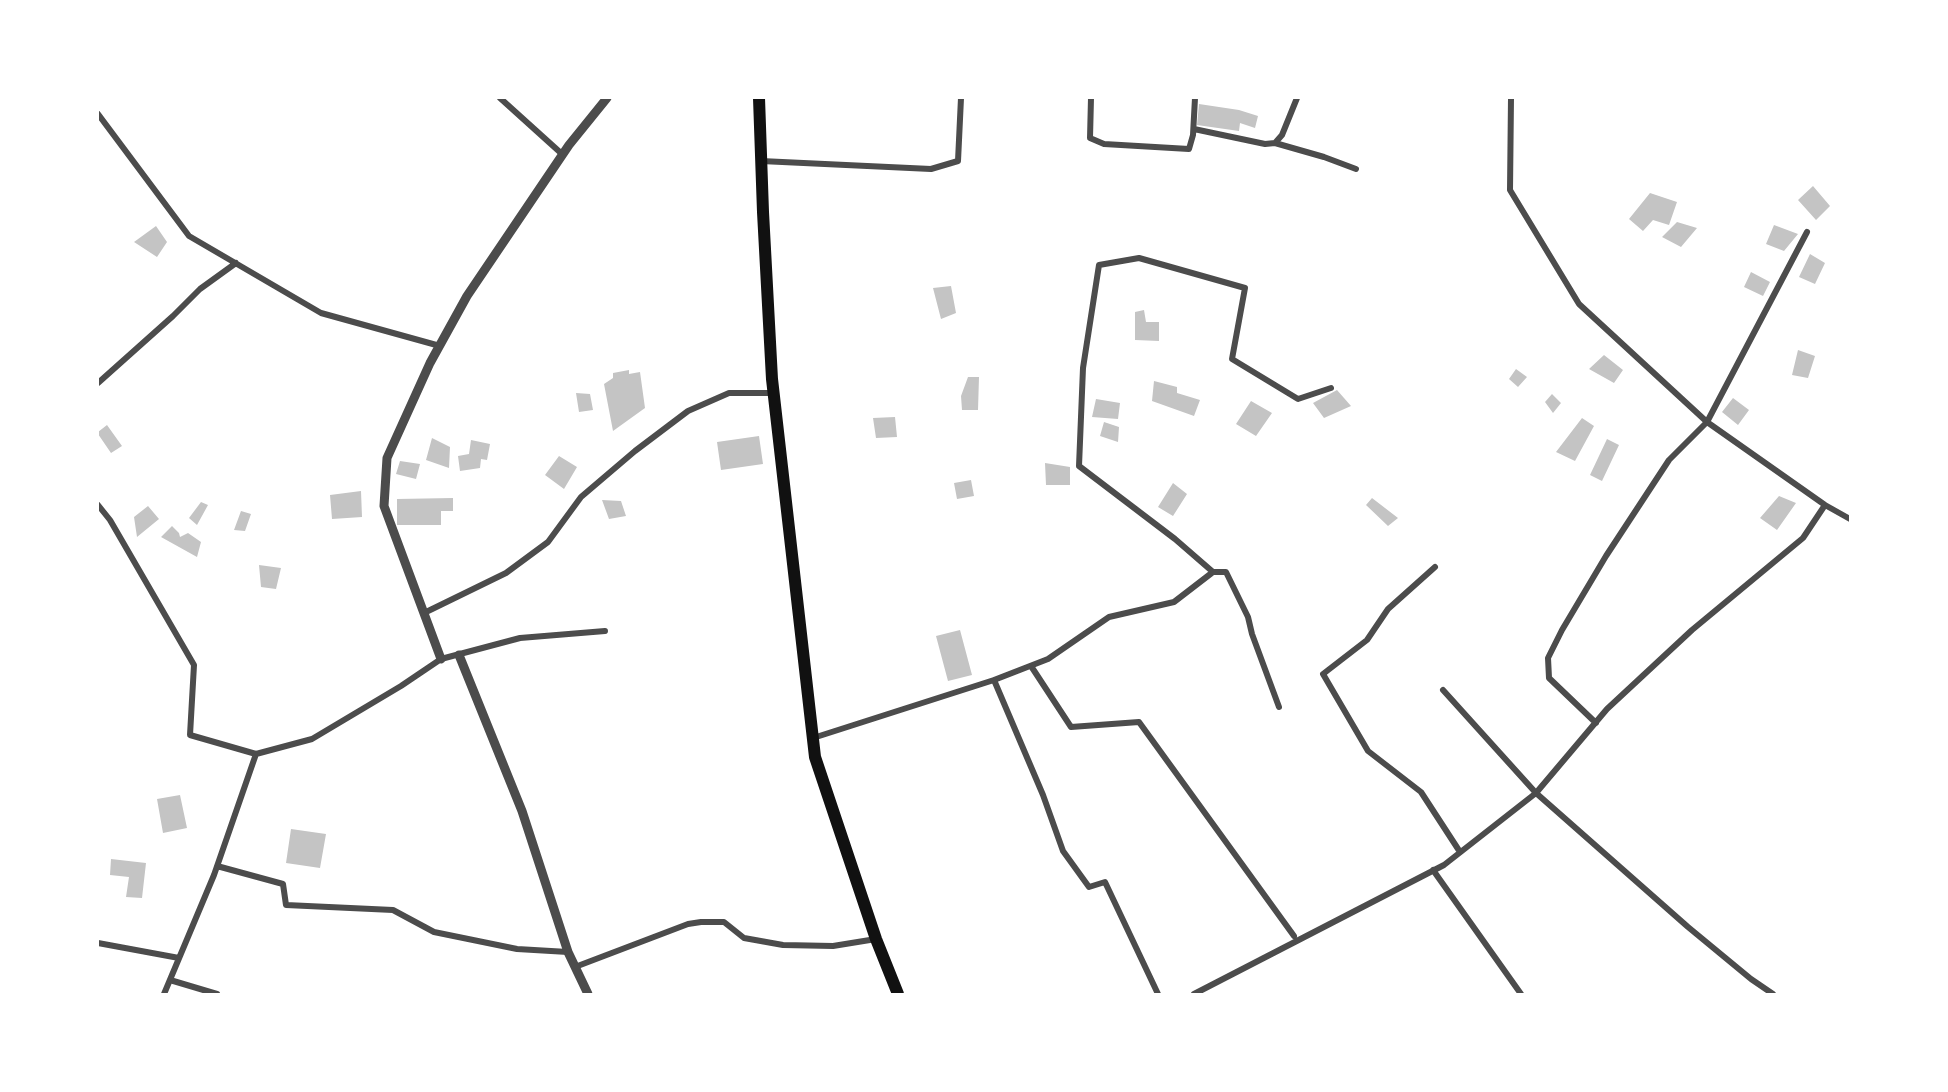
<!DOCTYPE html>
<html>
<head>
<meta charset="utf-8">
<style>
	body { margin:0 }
	#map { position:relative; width:1948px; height:1092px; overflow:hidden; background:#fff; font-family:"Open Sans",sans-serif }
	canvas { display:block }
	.frame { position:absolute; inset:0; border:99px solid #fff; pointer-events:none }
</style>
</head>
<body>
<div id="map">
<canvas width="1948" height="1092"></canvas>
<div class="frame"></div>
</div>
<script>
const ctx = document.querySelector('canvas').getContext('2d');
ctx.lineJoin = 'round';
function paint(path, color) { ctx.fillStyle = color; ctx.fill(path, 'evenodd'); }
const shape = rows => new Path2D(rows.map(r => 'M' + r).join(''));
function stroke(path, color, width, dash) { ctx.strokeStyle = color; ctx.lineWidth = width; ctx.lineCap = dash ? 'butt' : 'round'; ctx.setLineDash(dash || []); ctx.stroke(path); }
const building = shape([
	[1199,104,1239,110,1258,116,1255,128,1240,123,1239,131,1197,125],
	[1813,186,1830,206,1816,220,1798,200],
	[1650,193,1677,202,1669,225,1653,220,1643,231,1629,219],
	[1677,222,1697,228,1681,247,1662,237],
	[1774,225,1798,234,1784,251,1766,244],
	[156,226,167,242,157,257,134,242],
	[1810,254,1825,263,1815,284,1799,277],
	[1751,272,1770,282,1763,296,1744,287],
	[951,286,956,313,941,319,933,288],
	[1144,310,1146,322,1159,322,1159,341,1135,340,1135,312],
	[1798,350,1815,356,1808,378,1792,375],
	[1604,355,1623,370,1614,383,1589,369],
	[1516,369,1527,377,1518,387,1509,379],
	[629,370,629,374,640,372,645,408,613,431,604,384,613,378,613,373],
	[968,377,979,377,978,410,962,410,961,396],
	[1154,381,1177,387,1177,393,1200,400,1194,416,1152,401],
	[1337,390,1351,406,1324,418,1313,403],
	[576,393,590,394,593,410,579,412],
	[1552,394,1561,403,1553,413,1545,402],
	[1733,398,1749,410,1738,425,1722,412],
	[1096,399,1120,403,1118,419,1092,417],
	[1251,401,1272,413,1256,436,1236,424],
	[895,417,897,437,876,438,873,418],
	[1582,418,1594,426,1575,461,1556,452],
	[1104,422,1119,427,1118,442,1100,436],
	[107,425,122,446,111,453,98,434,98,432],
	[759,436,763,464,721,470,717,442],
	[432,438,450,447,449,468,426,460],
	[1607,439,1619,445,1602,481,1590,475],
	[471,440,490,444,487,460,481,459,480,468,460,471,458,456,469,454],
	[559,456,577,467,564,489,545,475],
	[400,461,420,464,416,479,396,474],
	[1045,463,1070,467,1070,485,1046,485],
	[971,480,974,496,957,499,954,483],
	[1173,483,1187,494,1173,516,1158,507],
	[361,491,362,517,332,519,330,495],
	[1779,496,1796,503,1777,530,1760,518],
	[453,498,453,511,441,511,441,525,397,525,397,499],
	[1372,498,1398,518,1388,526,1366,505],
	[602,500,621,501,626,516,609,519],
	[201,502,208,505,197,525,189,518],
	[148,506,159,519,137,537,134,517],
	[241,511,251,514,245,531,234,530],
	[172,526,179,533,180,537,188,533,201,542,197,557,161,537],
	[259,565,281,568,276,589,261,587],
	[960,630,972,675,948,681,936,636],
	[180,795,187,828,163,833,157,799],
	[291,829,326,834,320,868,286,863],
	[111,859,146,863,142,898,126,897,129,877,110,875]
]);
const minor = shape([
	[500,98,562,154],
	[1091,98,1090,138,1104,144,1189,149,1193,135,1195,98],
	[1511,98,1510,190,1579,304,1707,422,1825,505,1850,519],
	[98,114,189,236,321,313,440,346],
	[1194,129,1265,144,1275,143,1282,135,1297,98],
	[1275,143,1324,157,1356,169],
	[761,161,931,169,958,161,961,98],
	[98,383,173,316,200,289,236,263],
	[98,505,110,520,194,665,190,735,256,754,312,739,401,686,441,659,520,638,605,631],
	[1435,567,1388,609,1367,640,1323,674,1368,751,1421,792,1460,852],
	[1213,572,1175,539,1079,466,1083,368,1099,265,1139,258,1245,288,1232,359,1298,399,1331,388],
	[424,613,506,573,548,542,581,497,635,451,688,411,729,393,773,393],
	[1031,666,1071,727,1139,722,1294,936],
	[994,680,1043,795,1063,851,1089,887,1105,882,1158,994],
	[1443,690,1536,793,1688,927,1751,979,1773,994],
	[1596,723,1549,678,1548,658,1562,630,1606,556,1669,460,1707,422,1807,232],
	[813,738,994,680,1048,659,1109,617,1174,602,1213,572,1226,572,1248,617,1252,634,1279,707],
	[217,866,283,884,286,905,393,910,434,932,517,949,568,952],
	[1433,870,1521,994],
	[98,943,179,958],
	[575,967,688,924,701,922,724,922,744,938,783,945,833,946,876,939],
	[170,980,217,994],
	[164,994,214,875,256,754],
	[1194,994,1444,865,1536,793,1607,709,1692,630,1803,538,1825,505]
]);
const tertiary = shape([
	[459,655,522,811,568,952,588,994],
	[441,659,384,506,387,458,430,363,467,296,569,145,607,98]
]);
const primary = shape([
	[759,98,763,212,772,379,815,757,876,939,898,994]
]);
paint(building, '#c4c4c4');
stroke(minor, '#4c4c4c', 6);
stroke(tertiary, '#4c4c4c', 9);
stroke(primary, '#111', 12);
</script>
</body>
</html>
